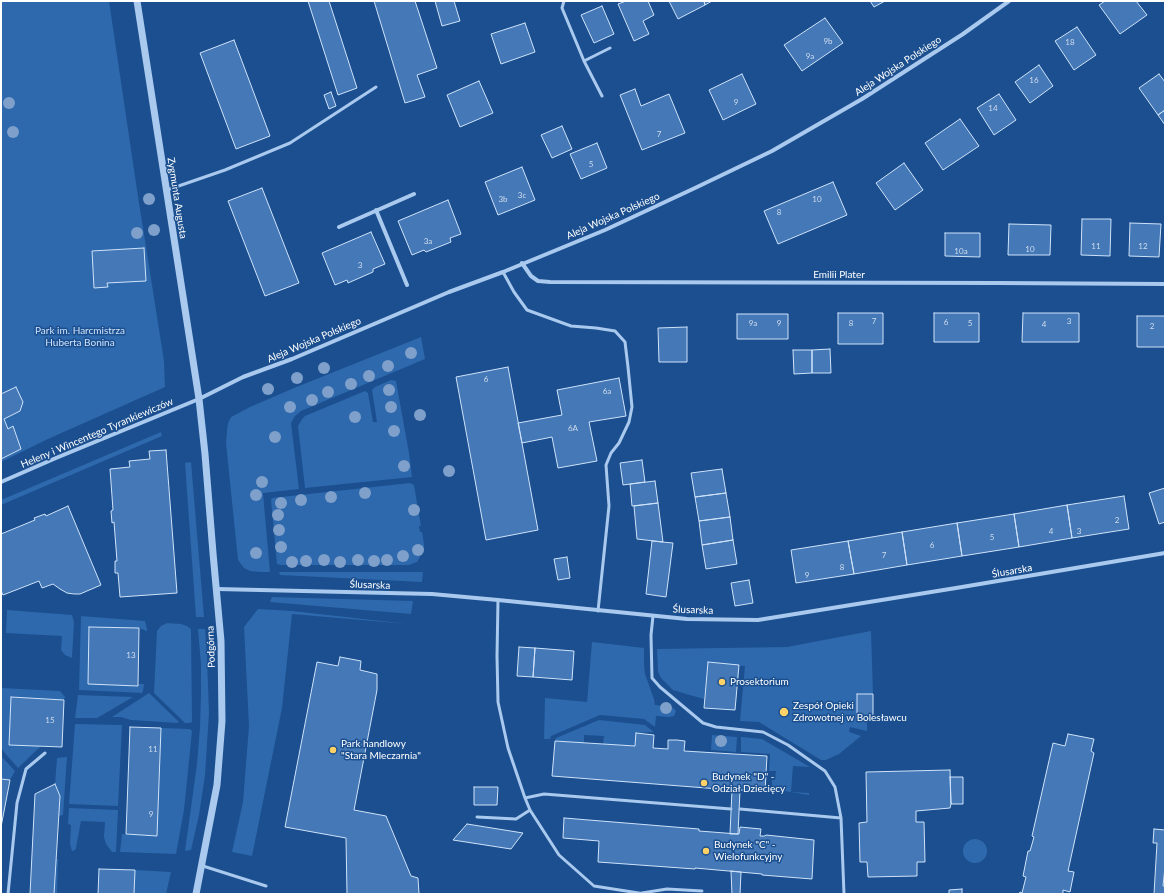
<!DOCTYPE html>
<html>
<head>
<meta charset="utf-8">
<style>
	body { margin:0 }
	#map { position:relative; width:1166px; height:895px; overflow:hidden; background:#1b4f8f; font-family:Lato,sans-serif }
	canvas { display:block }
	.frame { position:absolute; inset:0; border:2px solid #fff; pointer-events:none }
</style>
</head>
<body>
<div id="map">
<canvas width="1166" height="895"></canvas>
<div class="frame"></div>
</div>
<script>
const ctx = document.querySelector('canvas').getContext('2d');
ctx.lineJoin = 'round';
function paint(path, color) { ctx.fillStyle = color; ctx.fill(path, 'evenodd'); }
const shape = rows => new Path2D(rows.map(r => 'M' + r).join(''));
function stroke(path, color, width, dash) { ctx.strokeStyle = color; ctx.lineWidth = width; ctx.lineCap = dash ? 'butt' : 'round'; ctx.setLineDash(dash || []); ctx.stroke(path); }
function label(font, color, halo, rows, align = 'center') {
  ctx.font = font + ' Lato,sans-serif'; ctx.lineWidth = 3; ctx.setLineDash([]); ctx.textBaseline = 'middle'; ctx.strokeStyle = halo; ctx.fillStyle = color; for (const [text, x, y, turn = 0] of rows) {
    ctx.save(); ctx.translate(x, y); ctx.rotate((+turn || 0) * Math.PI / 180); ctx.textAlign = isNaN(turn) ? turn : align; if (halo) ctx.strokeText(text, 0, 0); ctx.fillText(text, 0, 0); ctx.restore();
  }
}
const green = shape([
	[1,1,109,1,137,190,164,361,165,387,48,439,1,462],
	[421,337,425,359,301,411,295,416,291,423,299,489,263,493,270,572,261,572,250,571,244,568,238,560,226,443,227,431,228,423,231,417,250,407,294,388],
	[391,380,396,381,409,453,412,477,305,488,298,426,302,419,305,416,365,391,368,393,373,422,377,422,372,390,375,387],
	[161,432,162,436,1,505,1,500],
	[191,462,204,617,196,617,185,463],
	[410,483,414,485,421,526,419,526,420,532,422,532,424,544,424,550,417,562,409,565,281,565,277,564,271,500,272,498],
	[279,572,423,572,422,582,280,575],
	[272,597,413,601,411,614,270,602],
	[258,609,292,611,408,624,292,614,282,708,252,856,232,852,243,802,249,726,244,627],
	[7,610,72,615,74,622,72,658,65,655,61,650,62,636,6,633],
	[81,616,145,621,147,629,147,631,139,628,89,627,88,684,138,686,138,684,144,684,143,691,142,693,79,690],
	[167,623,181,624,187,626,191,629,192,722,190,723,185,723,154,693,157,631,161,626],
	[198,629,205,629,207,657,209,713,205,775,199,815,191,850,185,851,197,764,200,727,201,694,201,665],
	[871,631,873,694,857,694,857,719,867,719,867,731,850,727,849,732,861,736,839,754,826,760,821,760,759,722,740,721,745,666,708,663,704,699,686,694,673,690,661,678,658,672,657,649,787,647],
	[592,642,644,648,644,664,645,674,654,699,655,705,672,707,676,711,674,716,669,717,656,716,655,727,644,719,600,715,551,736,550,739,544,739,545,698,587,702],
	[1,688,60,691,65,697,64,700,11,697,9,745,41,746,18,768,4,752,1,747],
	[149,693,179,722,178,723,131,720,121,717,112,717],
	[78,695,133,697,97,718,75,718],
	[599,720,645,725,654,732,636,733,635,746,603,744,604,736,584,735,584,743,555,741,556,738],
	[75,724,122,725,118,806,69,804],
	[161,728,190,729,192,731,184,810,176,854,120,852,122,834,156,836],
	[712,735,737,737,736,752,711,750],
	[741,737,762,739,810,767,793,766,791,792,809,793,809,795,772,789,772,780,775,780,776,771,769,771,770,754,741,752],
	[1,756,15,771,10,780,1,779],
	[67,757,63,815,59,816,60,796,55,784,57,758],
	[69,808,118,810,116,852,112,852,106,844,104,837,105,822,81,821,76,848,75,850,72,851,70,844,71,825,68,824],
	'963 851a12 12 0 1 1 24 0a12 12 0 1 1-24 0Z',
	[56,859,58,859,57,894,54,894],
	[135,870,171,872,166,894,134,894]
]);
const building = shape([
	[308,1,329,1,357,88,338,95,308,1],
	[374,1,415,1,437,68,417,75,425,97,405,103,374,1],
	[435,1,454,1,460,21,442,26,435,1],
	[626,1,648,1,654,15,643,21,649,34,634,41,618,4,626,1],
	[669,1,704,1,705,5,678,19,669,1],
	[704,1,712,1,705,5,704,1],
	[870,1,885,1,874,7,870,1],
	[1105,1,1136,1,1147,15,1120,34,1099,5,1105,1],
	[602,6,614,34,594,43,581,15,602,6],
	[825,18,843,43,802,71,784,45,825,18],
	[525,23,535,52,501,64,491,34,525,23],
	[1077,27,1096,55,1074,70,1055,41,1077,27],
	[234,40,270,136,236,149,200,53,234,40],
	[1039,65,1053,86,1030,103,1015,82,1039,65],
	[742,74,756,104,723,120,709,90,742,74],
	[1159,74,1165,82,1165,110,1158,115,1139,88,1159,74],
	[479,81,493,113,460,127,447,95,479,81],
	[635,89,641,106,669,94,685,133,642,150,620,95,635,89],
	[331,92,336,106,329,109,324,95,331,92],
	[999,94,1016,120,994,135,977,108,999,94],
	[1165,110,1165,125,1158,115,1165,110],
	[960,119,979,146,943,170,925,143,960,119],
	[562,126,572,149,552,158,541,135,562,126],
	[597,143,607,168,581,179,570,154,597,143],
	[904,163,923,190,895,210,876,183,904,163],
	[522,167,535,200,498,215,485,182,522,167],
	[833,182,847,215,778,244,764,211,833,182],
	[262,188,299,283,265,296,228,201,262,188],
	[448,200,461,234,450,238,451,242,426,252,424,250,412,255,398,221,448,200],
	[1082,219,1111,219,1110,256,1081,255,1082,219],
	[1130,223,1161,224,1159,257,1129,256,1130,223],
	[1009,224,1051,225,1050,255,1008,255,1009,224],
	[371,232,385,264,373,269,373,272,348,283,347,280,335,285,322,253,371,232],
	[945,233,980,233,980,257,945,256,945,233],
	[144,248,146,281,107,283,108,287,94,288,92,251,144,248],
	[838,313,883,313,883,344,838,344,838,313],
	[934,313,979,313,979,342,934,342,934,313],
	[1023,313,1079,313,1079,342,1022,342,1023,313],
	[737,314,788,314,788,339,737,339,737,314],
	[1137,316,1165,316,1165,347,1137,347,1137,316],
	[687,327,687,362,659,362,658,328,687,327],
	[830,349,831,373,812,373,812,350,830,349],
	[793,350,812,350,812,373,794,374,793,350],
	[508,367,538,530,486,540,456,377,508,367],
	[619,378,626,416,589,422,597,461,558,468,552,437,522,443,518,423,562,415,557,390,619,378],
	[16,387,23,402,20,411,4,419,8,429,13,426,21,449,1,459,1,394,16,387],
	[166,450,177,593,120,597,118,573,115,573,115,561,117,561,114,522,112,523,111,511,113,510,110,469,130,467,129,461,150,459,149,451,166,450],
	[642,460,645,482,623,485,620,463,642,460],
	[722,469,726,493,695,497,691,473,722,469],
	[655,481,658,503,632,506,630,484,655,481],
	[1165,488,1165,522,1159,524,1149,493,1165,488],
	[726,493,730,517,699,521,695,497,726,493],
	[1124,496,1129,529,1072,538,1067,505,1124,496],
	[658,503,663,542,637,539,634,506,658,503],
	[1067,505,1072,538,1019,547,1014,514,1067,505],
	[68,506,101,585,80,594,74,594,67,593,60,589,53,584,42,588,39,581,3,595,1,591,1,534,35,520,34,518,45,514,46,516,68,506],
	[1014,514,1019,547,962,556,957,523,1014,514],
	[730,517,733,540,702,545,699,521,730,517],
	[957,523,962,556,907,565,902,532,957,523],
	[902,532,907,565,854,574,848,541,902,532],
	[733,540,737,564,706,569,702,545,733,540],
	[652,541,673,543,666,597,646,594,652,541],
	[848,541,854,574,796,583,791,550,848,541],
	[567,557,570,578,558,580,554,559,567,557],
	[749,580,753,603,735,606,731,583,749,580],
	[89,627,139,628,138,686,88,684,89,627],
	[519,647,535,648,533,677,517,676,519,647],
	[535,648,574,651,572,680,533,677,535,648],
	[340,657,361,661,360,670,377,674,377,690,354,810,386,816,411,876,418,878,419,894,347,894,346,838,285,827,317,662,338,666,340,657],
	[708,662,739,665,735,710,704,708,708,662],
	[857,694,873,694,873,719,857,719,857,694],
	[11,697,64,700,62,747,9,745,11,697],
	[130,727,161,728,157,836,126,834,130,727],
	[636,733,654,735,653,748,668,749,668,740,677,740,685,741,684,751,767,756,765,792,740,790,738,834,730,834,732,790,552,776,555,741,635,746,636,733],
	[1068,734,1094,739,1091,751,1094,753,1068,871,1074,872,1070,892,1063,890,1063,894,1019,894,1020,892,1022,893,1026,877,1023,876,1028,851,1030,851,1034,837,1032,836,1053,743,1065,746,1068,734],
	[950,770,951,804,950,808,916,811,916,822,924,822,925,862,917,862,917,876,868,877,867,862,860,862,859,823,867,822,866,772,950,770],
	[950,777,963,777,963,804,951,804,950,777],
	[1,779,10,780,1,827,1,779],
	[55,784,60,796,54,894,30,894,35,794,55,784],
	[474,787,498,787,497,805,474,805,474,787],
	[564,818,699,829,699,831,738,834,739,834,740,827,761,829,760,836,765,836,766,835,814,840,812,879,762,875,762,874,695,868,695,869,598,862,599,841,563,838,564,818],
	[467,824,523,833,511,849,453,840,467,824],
	[1154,829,1165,830,1165,867,1163,886,1165,886,1165,894,1154,894,1157,843,1153,843,1154,829],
	[99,869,135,870,134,894,98,894,99,869],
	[731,871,741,872,740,894,778,894,715,894,732,894,731,871],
	[962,889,962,894,949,894,949,890,962,889]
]);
const service = shape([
	[564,1,562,8,584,61,602,96],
	[584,61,610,48],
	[167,190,225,170,290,143,376,87],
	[503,272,514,292,527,310,571,326,596,328,615,331,625,342,628,367,632,407,629,422,619,443,611,453,606,465,609,506,598,611],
	[498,600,497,656,498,702,508,748,525,798,530,810,559,855,594,886,645,894],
	[653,616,651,635,652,678,660,687,703,723,716,727,763,732,788,745,825,771,835,787,841,818,844,894],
	[525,798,544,794,731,809],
	[740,809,841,818],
	[477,817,516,819,530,810],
	[203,866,266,886],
	[642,893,667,889,702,891],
	[8,894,17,803,26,769,45,753]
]);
const minor = shape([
	[376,210,407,285],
	[339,227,414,194],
	[522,263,531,276,538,281,550,282,997,283,1165,284],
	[1,482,56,458,199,399,243,377,292,359,449,292,503,272,605,230,695,188,772,151,862,99,963,34,1009,1],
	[217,589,432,594,498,600,687,619,758,620,956,588,1165,553]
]);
const tertiary = shape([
	[137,1,199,399,205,454,213,553,221,641,222,721,217,785,196,894]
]);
const trees = [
	[9,103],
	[13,132],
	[149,199],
	[154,230],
	[137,233],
	[411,353],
	[388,366],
	[324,368],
	[369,376],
	[297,378],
	[351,384],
	[268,389],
	[389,390],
	[328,392],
	[312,400],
	[290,407],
	[391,407],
	[420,415],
	[355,417],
	[394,431],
	[275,437],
	[404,466],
	[449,471],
	[262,482],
	[365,493],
	[256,495],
	[331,497],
	[301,500],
	[281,503],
	[414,510],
	[278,515],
	[279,530],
	[281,547],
	[418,550],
	[256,553],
	[403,556],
	[324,560],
	[358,560],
	[387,560],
	[306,561],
	[374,561],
	[292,562],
	[340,562],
	[666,708],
	[721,741]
];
const markers = [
	[722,682,4,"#ffd166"],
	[784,712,5,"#ffd166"],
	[333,750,4,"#ffd166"],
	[704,783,4,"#ffd166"],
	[706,851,4,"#ffd166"]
];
const numberNames = [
	["9b",828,41],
	["18",1070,42],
	["9a",810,56],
	["16",1034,80],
	["9",736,102],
	["14",993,108],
	["7",659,134],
	["5",591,164],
	["3c",522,195],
	["3b",503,199],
	["10",817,199],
	["8",779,212],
	["3a",428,241],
	["11",1096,246],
	["12",1143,246],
	["10",1030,249],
	["10a",961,251],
	["3",360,265],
	["7",874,321],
	["3",1069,321],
	["6",946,322],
	["9a",753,323],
	["9",779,323],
	["8",851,323],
	["5",970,323],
	["4",1044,324],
	["2",1152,326],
	["6",486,379],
	["6a",607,391],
	["6A",573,428],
	["2",1117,520],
	["4",1051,531],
	["3",1079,531],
	["5",992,537],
	["6",932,545],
	["7",884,555],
	["8",842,567],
	["9",807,575],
	["13",131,655],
	["15",50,720],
	["11",153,749],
	["9",151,814]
];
const streetNames = [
	["Aleja Wojska Polskiego",898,66,-33],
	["Zygmunta Augusta",177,198,81],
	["Aleja Wojska Polskiego",613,216,-24],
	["Emilii Plater",839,275],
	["Aleja Wojska Polskiego",314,340,-23],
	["Heleny i Wincentego Tyrankiewiczów",97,433,-23],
	["Ślusarska",1012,571,-10],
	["Ślusarska",370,585,2],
	["Ślusarska",693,610,2],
	["Podgórna",211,647,-92]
];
const parkNames = [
	["Park im. Harcmistrza",80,331],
	["Huberta Bonina",80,343]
];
const poiNames = [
	["Prosektorium",730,682],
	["Zespół Opieki",793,706],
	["Zdrowotnej w Bolesławcu",793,718],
	["Park handlowy",341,744],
	["\"Stara Mleczarnia\"",341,756],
	["Budynek \"D\" -",712,777],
	["Odział Dziecięcy",712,789],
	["Budynek \"C\" -",714,845],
	["Wielofunkcyjny",714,857]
];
paint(green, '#2e69ad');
paint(building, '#4478b7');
stroke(building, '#cfe3fa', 1);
stroke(service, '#a9c9ee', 3);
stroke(minor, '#a9c9ee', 4);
stroke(tertiary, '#a9c9ee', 7);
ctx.fillStyle = '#7ea0ca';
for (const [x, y] of trees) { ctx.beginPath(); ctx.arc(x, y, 6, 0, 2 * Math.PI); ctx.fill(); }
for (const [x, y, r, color] of markers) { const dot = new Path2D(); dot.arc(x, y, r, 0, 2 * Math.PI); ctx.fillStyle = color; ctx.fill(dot); stroke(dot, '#1b4f8f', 1.5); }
label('8px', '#d0dded', null, numberNames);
label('10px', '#fff', '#1b4f8f', streetNames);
label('10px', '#cfe3fa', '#1b4f8f', parkNames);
label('10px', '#fff', '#1b4f8f', poiNames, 'left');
</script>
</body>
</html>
